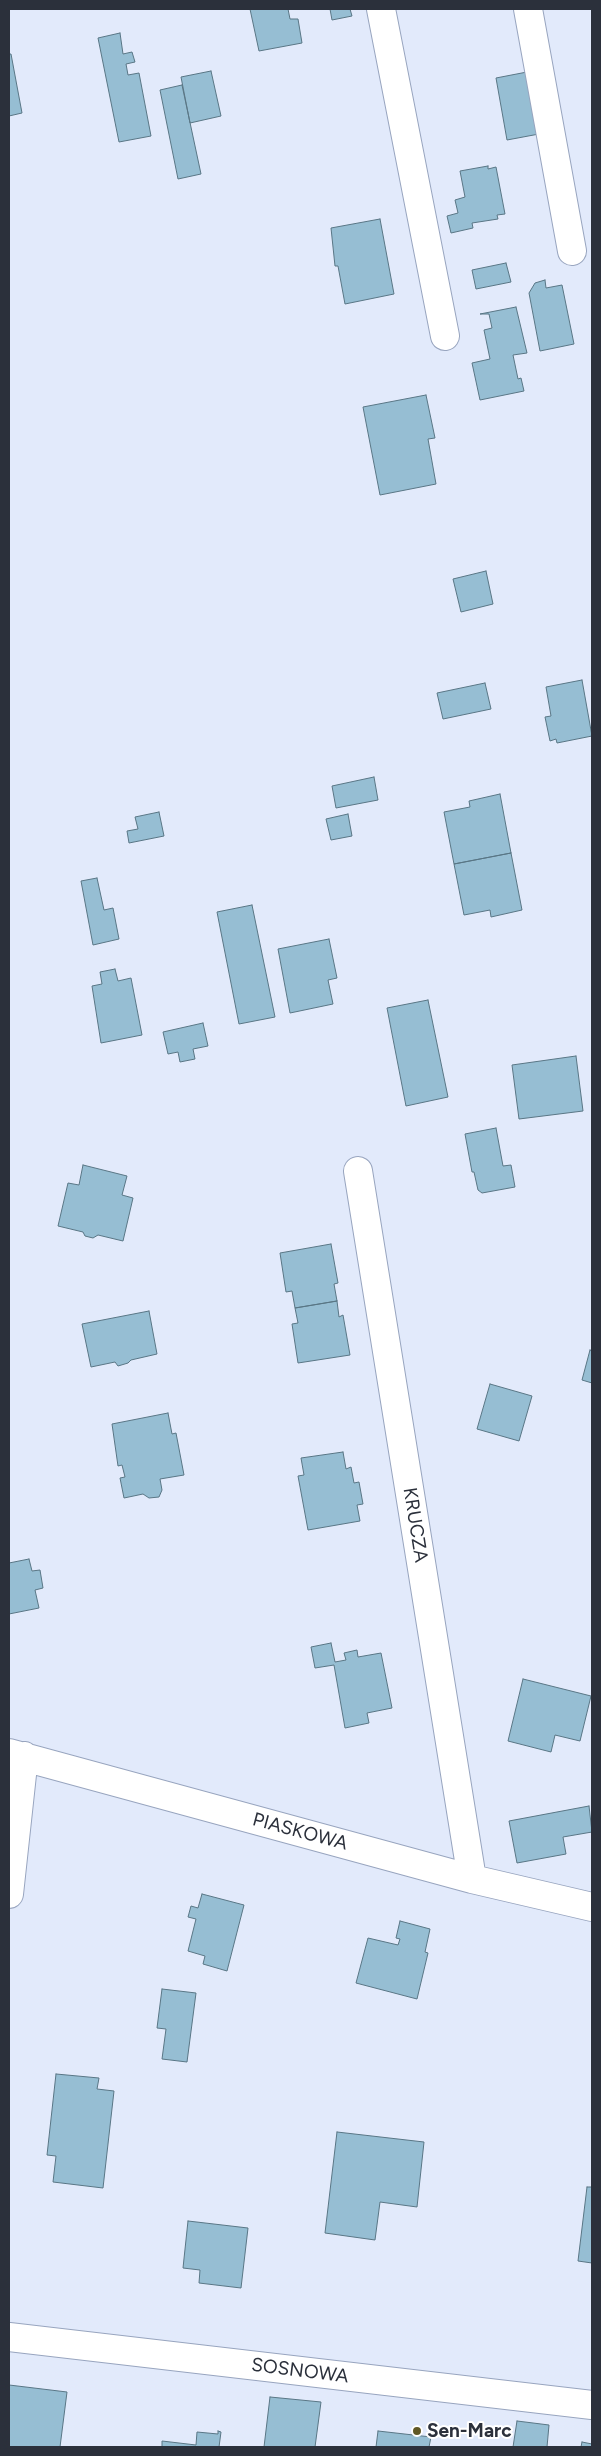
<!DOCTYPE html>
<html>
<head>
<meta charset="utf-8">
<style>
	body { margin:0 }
	#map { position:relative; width:601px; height:2456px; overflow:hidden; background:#e2eafb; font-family:Figtree,sans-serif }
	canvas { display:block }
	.frame { position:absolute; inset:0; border:10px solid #2b303b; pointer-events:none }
</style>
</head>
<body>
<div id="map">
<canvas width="601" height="2456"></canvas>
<div class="frame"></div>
</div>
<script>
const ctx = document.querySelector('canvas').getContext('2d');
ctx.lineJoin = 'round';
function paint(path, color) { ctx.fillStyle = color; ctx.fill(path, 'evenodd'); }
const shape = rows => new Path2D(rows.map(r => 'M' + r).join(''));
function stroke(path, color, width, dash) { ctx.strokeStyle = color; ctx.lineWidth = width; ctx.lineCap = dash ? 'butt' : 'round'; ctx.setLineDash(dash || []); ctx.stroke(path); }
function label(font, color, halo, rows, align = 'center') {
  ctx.font = font + ' Figtree,sans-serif'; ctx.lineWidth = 4; ctx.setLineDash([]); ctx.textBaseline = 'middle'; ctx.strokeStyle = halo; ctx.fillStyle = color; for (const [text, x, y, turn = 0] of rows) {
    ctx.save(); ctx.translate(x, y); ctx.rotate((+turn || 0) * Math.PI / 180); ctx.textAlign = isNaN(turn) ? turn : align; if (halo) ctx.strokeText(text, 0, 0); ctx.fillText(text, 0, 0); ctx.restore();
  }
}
const building = shape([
	[250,9,288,9,290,19,298,19,302,43,259,51,250,9],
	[330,9,350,9,352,16,332,20,330,9],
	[120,33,123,54,132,52,135,62,126,64,128,75,139,73,151,136,119,142,98,38,120,33],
	[9,54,11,54,22,113,9,116,9,54],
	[211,71,221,116,190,123,181,77,211,71],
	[527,72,539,134,507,140,496,78,527,72],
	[182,85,201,174,178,179,160,90,182,85],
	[488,166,488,169,496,167,505,214,497,215,498,219,472,223,473,228,451,233,447,216,458,213,455,200,465,197,460,171,488,166],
	[380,219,394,294,345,304,338,266,335,266,331,228,380,219],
	[506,263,511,282,476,289,472,270,506,263],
	[545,280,546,288,562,285,574,344,540,351,529,293,535,283,545,280],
	[516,307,527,353,513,355,518,379,521,378,524,391,480,400,472,363,490,359,484,330,492,328,489,314,480,314,516,307],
	[426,395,435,438,428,439,436,484,380,495,363,407,426,395],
	[486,571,493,604,461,612,453,579,486,571],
	[582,680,592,736,557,743,556,739,550,741,545,717,551,716,546,687,582,680],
	[485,683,491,709,443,719,437,693,485,683],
	[374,777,378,800,336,808,332,786,374,777],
	[500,794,511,853,454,864,444,812,470,807,469,801,500,794],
	[159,812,164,836,129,843,127,831,138,829,135,817,159,812],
	[348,814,352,836,331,840,326,819,348,814],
	[511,853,522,910,491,917,490,910,464,915,454,864,511,853],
	[97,878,104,910,113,908,119,939,93,945,81,881,97,878],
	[252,905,275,1017,239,1024,217,912,252,905],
	[329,939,337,978,328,980,333,1004,290,1013,278,949,329,939],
	[115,969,118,981,131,978,142,1035,101,1043,92,986,102,984,100,972,115,969],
	[428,1000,448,1097,406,1106,387,1008,428,1000],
	[203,1023,208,1046,193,1049,195,1059,180,1062,178,1052,168,1054,163,1032,203,1023],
	[576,1056,583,1111,519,1119,512,1065,576,1056],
	[496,1128,503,1166,511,1165,515,1187,482,1193,478,1190,474,1172,472,1172,465,1134,496,1128],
	[83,1165,127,1176,122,1195,133,1198,123,1241,98,1235,93,1238,85,1236,83,1232,58,1226,68,1183,79,1185,83,1165],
	[331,1244,338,1283,334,1284,337,1301,295,1308,292,1291,286,1292,280,1253,331,1244],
	[337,1301,339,1317,343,1315,350,1355,298,1363,292,1324,298,1323,295,1308,337,1301],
	[149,1311,157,1354,131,1360,128,1363,118,1366,115,1362,91,1367,82,1324,149,1311],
	[590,1350,592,1351,592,1383,582,1380,590,1350],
	[490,1384,532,1396,519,1441,477,1429,490,1384],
	[168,1413,172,1434,176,1433,184,1475,160,1479,162,1490,159,1497,149,1498,143,1494,124,1498,120,1478,125,1477,122,1465,118,1466,112,1424,168,1413],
	[343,1452,346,1469,351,1467,354,1483,359,1482,363,1504,357,1505,360,1521,308,1530,298,1476,304,1475,301,1458,343,1452],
	[29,1559,32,1571,40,1570,43,1588,35,1590,39,1608,9,1614,9,1563,29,1559],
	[331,1643,335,1662,346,1660,344,1653,357,1650,358,1657,381,1653,392,1708,367,1713,369,1723,345,1728,334,1665,315,1668,311,1647,331,1643],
	[523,1679,591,1696,580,1741,555,1735,551,1752,508,1741,523,1679],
	[589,1806,592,1832,563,1837,566,1854,517,1863,509,1821,589,1806],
	[202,1894,244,1905,227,1971,203,1964,205,1956,188,1951,196,1919,188,1917,191,1906,198,1908,202,1894],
	[400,1921,430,1929,425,1952,428,1953,417,1999,356,1983,368,1938,398,1945,400,1939,396,1938,400,1921],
	[162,1989,196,1993,187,2062,162,2059,166,2029,157,2028,162,1989],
	[56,2074,99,2078,97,2089,114,2091,103,2188,53,2182,56,2156,47,2155,56,2074],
	[337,2132,424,2142,417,2207,380,2202,375,2240,325,2233,337,2132],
	[587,2187,592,2187,592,2263,578,2261,587,2187],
	[188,2221,248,2228,241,2288,199,2283,200,2270,183,2268,188,2221],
	[9,2385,67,2392,60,2447,9,2447,9,2385],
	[270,2397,321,2402,315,2447,264,2447,270,2397],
	[517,2421,549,2425,547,2447,513,2447,517,2421],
	[218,2431,221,2432,219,2447,162,2447,162,2441,196,2445,197,2432,218,2434,218,2431],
	[378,2431,431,2437,429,2447,376,2447,378,2431],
	[582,2442,592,2444,592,2447,581,2447,582,2442]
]);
const minor = shape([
	[381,9,445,336],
	[528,9,572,251],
	[358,1171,472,1879],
	[9,1753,472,1879,592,1907],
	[9,1894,24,1756],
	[9,2337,592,2405]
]);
const markers = [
	[417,2431,5,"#605824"]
];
const streetNames = [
	["KRUCZA",415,1525,81],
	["PIASKOWA",300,1832,15],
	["SOSNOWA",300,2371,7]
];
const poiNames = [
	["Sen-Marc",427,2431]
];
paint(building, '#96bed3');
stroke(building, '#597685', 1);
stroke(minor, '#98a5bf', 30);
stroke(minor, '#fff', 28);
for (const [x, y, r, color] of markers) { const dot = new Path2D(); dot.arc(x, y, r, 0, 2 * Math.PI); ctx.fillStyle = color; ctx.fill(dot); stroke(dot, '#fff', 2); }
label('19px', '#2b303b', '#fff', streetNames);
label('bold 19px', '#2b303b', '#fff', poiNames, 'left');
</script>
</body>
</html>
